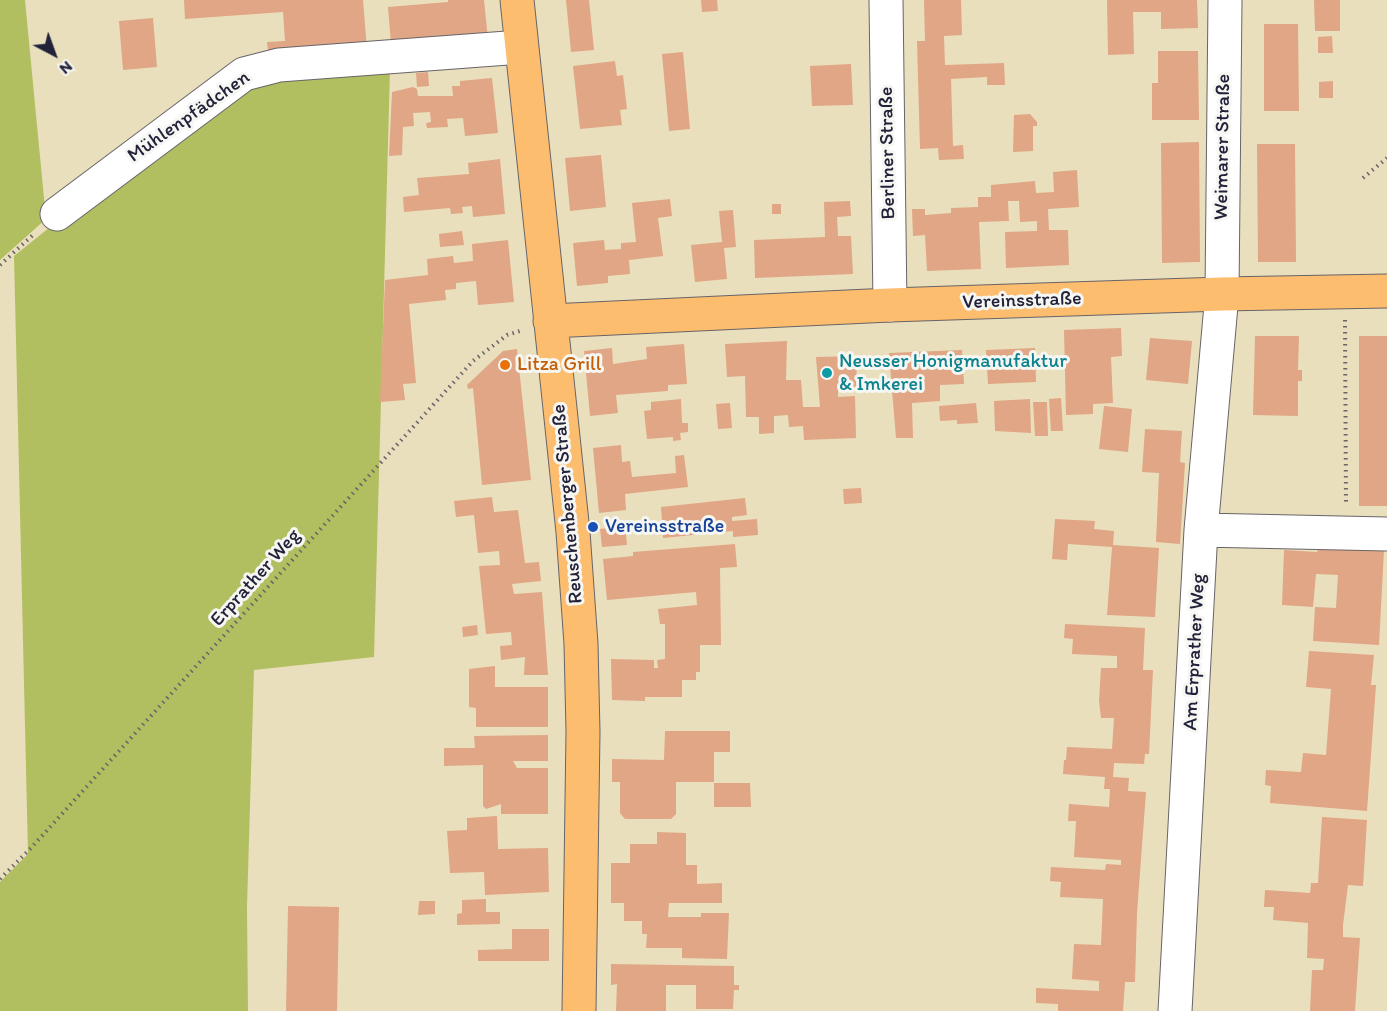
<!DOCTYPE html>
<html>
<head>
<meta charset="utf-8">
<style>
	body { margin:0 }
	#map { position:relative; width:1387px; height:1011px; overflow:hidden; background:#eadfbc; font-family:Itim,sans-serif }
	canvas { display:block }
	.north { position:absolute; left:24px; top:24px; width:60px; height:60px; -webkit-text-stroke:4px #f6f6f2; paint-order:stroke; rotate:139deg; font-size:16px; font-weight:700; line-height:24px; text-align:center; color:#22223b }
	.north::after { content:''; display:block; margin:auto; width:21px; height:27px; background:#22223b; clip-path:polygon(50% 0,100% 100%,50% 72%,0 100%) }
</style>
</head>
<body>
<div id="map">
<canvas width="1387" height="1011"></canvas>
<div class="north">N</div>
</div>
<script>
const ctx = document.querySelector('canvas').getContext('2d');
ctx.lineJoin = 'round';
function paint(path, color) { ctx.fillStyle = color; ctx.fill(path, 'evenodd'); }
const shape = rows => new Path2D(rows.map(r => 'M' + r).join(''));
function stroke(path, color, width, dash) { ctx.strokeStyle = color; ctx.lineWidth = width; ctx.lineCap = dash ? 'butt' : 'round'; ctx.setLineDash(dash || []); ctx.stroke(path); }
function label(font, color, halo, rows, align = 'center') {
  ctx.font = font + ' Itim,sans-serif'; ctx.lineWidth = 6; ctx.setLineDash([]); ctx.textBaseline = 'middle'; ctx.strokeStyle = halo; ctx.fillStyle = color; for (const [text, x, y, turn = 0] of rows) {
    ctx.save(); ctx.translate(x, y); ctx.rotate((+turn || 0) * Math.PI / 180); ctx.textAlign = isNaN(turn) ? turn : align; if (halo) ctx.strokeText(text, 0, 0); ctx.fillText(text, 0, 0); ctx.restore();
  }
}
const green = shape([
	[0,0,25,0,46,219,0,260],
	[390,70,374,657,254,670,247,907,248,1011,0,1011,0,882,28,854,14,256,60,219,247,85,276,78]
]);
const building = shape([
	[184,0,363,0,367,50,269,58,267,42,285,41,283,12,185,19],
	[448,0,484,0,488,39,391,44,388,7,448,2],
	[566,0,589,0,594,50,571,52],
	[701,0,717,0,718,11,702,12],
	[924,0,961,0,962,35,944,36,945,65,1004,63,1005,85,987,85,987,77,951,79,953,146,963,145,964,159,939,160,938,148,920,149,917,41,925,41],
	[1107,0,1197,0,1198,28,1161,29,1161,12,1133,12,1134,54,1108,55],
	[1314,0,1340,0,1340,31,1315,31],
	[153,18,157,67,123,70,119,21],
	[1264,24,1298,24,1299,111,1264,111],
	[1332,36,1333,53,1318,53,1318,37],
	[1158,51,1198,51,1199,120,1152,120,1152,83,1158,83],
	[683,52,690,129,669,131,662,54],
	[615,61,617,76,623,75,627,109,620,110,622,125,580,129,573,66],
	[851,64,853,105,812,106,810,66],
	[428,72,429,86,417,87,416,73],
	[492,78,498,133,465,136,463,118,447,119,448,127,427,128,426,123,431,122,430,112,413,113,414,126,403,127,402,155,389,156,392,92,413,87,417,89,418,96,453,96,452,86,460,86,460,81],
	[1333,81,1333,98,1319,98,1319,82],
	[1030,114,1037,122,1037,126,1033,126,1033,151,1013,152,1014,115],
	[1199,142,1200,262,1162,263,1161,143],
	[1257,144,1295,144,1296,262,1258,262],
	[601,155,606,207,570,211,565,158],
	[500,159,505,214,473,217,472,206,462,207,463,213,451,214,450,208,404,212,403,197,419,195,417,178,469,174,468,163],
	[1077,170,1079,207,1048,209,1049,230,1068,230,1069,265,1006,268,1005,232,1037,231,1037,221,1020,222,1019,201,1008,201,1009,221,979,222,981,269,927,271,925,235,913,236,912,209,925,209,925,215,951,213,951,208,978,207,978,197,991,197,991,185,1035,181,1036,193,1054,192,1053,172],
	[670,199,672,216,658,218,663,256,629,260,630,274,608,276,608,283,577,286,573,243,604,240,605,250,621,249,621,243,636,242,632,203],
	[850,201,851,216,837,217,838,236,851,236,853,274,755,278,754,240,825,237,824,202],
	[772,204,781,204,781,214,772,214],
	[733,210,736,247,724,248,727,279,695,282,691,245,722,242,719,211],
	[462,231,464,245,440,247,439,234],
	[508,240,514,302,478,305,476,281,456,283,456,289,445,290,446,300,409,304,416,383,403,384,405,400,380,402,385,280,428,275,427,259,453,256,454,263,473,261,472,244],
	[1121,328,1122,356,1111,357,1113,403,1093,404,1093,414,1066,415,1064,330],
	[1255,336,1299,336,1298,370,1302,370,1302,381,1298,381,1298,416,1253,415],
	[1359,336,1387,336,1387,506,1359,506],
	[1150,338,1192,341,1188,384,1146,380],
	[787,341,786,380,801,380,803,407,820,407,816,357,856,356,857,388,838,388,838,397,855,396,856,438,804,440,803,426,789,427,788,415,774,416,774,433,759,434,759,417,746,417,745,376,727,377,725,344],
	[684,344,687,384,668,385,668,391,616,395,618,413,590,416,584,351,612,348,613,364,647,359,646,347],
	[1035,348,1036,382,988,384,986,350],
	[517,349,531,480,482,485,473,388,468,389,467,385,503,351],
	[962,350,964,384,940,385,940,401,912,403,913,438,896,438,889,353],
	[1061,398,1063,431,1051,431,1049,399],
	[681,399,682,423,688,423,688,432,680,433,681,440,673,441,673,437,647,439,644,411,651,410,651,402],
	[1030,399,1031,433,995,431,994,401],
	[1033,402,1047,402,1048,436,1035,436],
	[730,403,732,428,718,429,716,404],
	[976,403,978,423,957,424,957,420,940,421,939,406],
	[1104,406,1132,409,1128,452,1099,449],
	[1145,429,1182,431,1180,462,1185,463,1180,544,1156,542,1159,473,1142,472],
	[621,445,622,462,630,461,632,477,676,473,675,456,684,455,688,487,625,494,626,510,599,513,593,448],
	[861,488,862,503,844,504,843,489],
	[492,497,494,512,518,510,525,563,539,562,541,581,512,584,514,594,542,592,548,675,524,675,525,657,501,660,500,646,512,645,511,632,486,634,479,566,500,565,499,551,478,553,474,515,456,517,454,501],
	[745,498,747,515,732,517,732,521,757,519,758,535,733,537,733,531,663,538,661,507],
	[1055,519,1095,521,1094,529,1114,531,1113,545,1159,548,1155,617,1107,615,1112,547,1068,544,1067,560,1052,559],
	[625,526,627,545,602,547,600,529],
	[735,544,737,567,720,568,721,645,700,645,700,672,696,672,696,680,682,680,682,697,645,697,645,701,612,700,611,659,654,660,654,668,658,668,657,660,665,659,665,624,660,624,658,609,697,605,696,592,607,600,603,559,633,556,633,552],
	[1318,549,1384,550,1379,645,1313,641,1315,607,1336,608,1338,575,1316,574,1313,607,1282,605,1284,550,1317,552],
	[1065,624,1145,628,1143,670,1153,670,1149,754,1145,754,1144,764,1114,763,1113,777,1129,778,1128,791,1146,792,1137,913,1135,982,1125,982,1123,1011,1058,1011,1058,1004,1036,1003,1036,988,1099,991,1099,981,1072,979,1074,944,1101,945,1103,899,1060,897,1061,882,1050,881,1051,867,1105,870,1106,864,1121,865,1121,860,1074,857,1076,821,1068,821,1069,804,1109,807,1110,789,1104,789,1105,777,1063,774,1064,760,1066,760,1067,747,1112,749,1114,718,1101,718,1099,701,1101,668,1117,668,1117,656,1072,654,1073,639,1064,638],
	[477,625,478,635,463,637,462,627],
	[1309,651,1374,655,1371,685,1376,685,1367,811,1270,803,1271,786,1265,785,1266,770,1301,772,1303,753,1326,755,1331,689,1306,687],
	[495,666,495,687,548,687,548,727,476,727,476,708,469,707,469,669],
	[665,731,730,731,730,752,714,752,714,782,676,782,676,814,671,819,625,819,620,813,620,782,612,782,612,759,664,760],
	[548,735,548,761,513,761,517,768,548,768,548,814,501,814,501,804,486,809,483,806,483,765,444,766,444,748,475,748,474,736],
	[714,783,750,783,751,807,714,807],
	[497,816,498,849,548,848,549,892,485,895,484,872,450,873,447,831,467,830,467,818],
	[1322,817,1367,820,1363,886,1348,885,1343,925,1343,937,1360,938,1355,1011,1310,1011,1312,970,1323,970,1324,959,1307,958,1308,923,1273,920,1274,907,1264,907,1265,890,1310,893,1311,883,1318,883],
	[657,832,686,833,686,865,697,865,697,884,722,883,722,903,669,903,668,917,701,917,701,913,729,913,727,959,682,958,682,948,646,948,647,934,642,934,642,921,624,921,624,903,611,903,611,863,630,863,630,844,657,844],
	[486,899,486,912,500,912,500,924,457,925,457,914,462,913,462,900],
	[419,901,435,901,435,914,418,915],
	[288,906,339,907,337,1011,286,1011],
	[512,929,549,929,549,961,478,961,478,950,512,949],
	[611,964,734,966,734,985,739,985,739,990,734,990,733,1009,696,1009,696,985,666,985,666,1011,616,1011,617,984,611,985]
]);
const path = shape([
	[1363,178,1387,158],
	[0,265,35,233],
	[1345,320,1346,505],
	[0,879,31,848,473,361,507,335,523,330]
]);
const minor = shape([
	[886,0,890,305],
	[57,214,244,74,279,65,521,47],
	[1201,530,1387,534],
	[1175,1011,1201,530,1222,294,1225,0]
]);
const major = shape([
	[517,0,573,532,581,644,583,732,579,1011],
	[550,321,890,305,1222,294,1387,291]
]);
const markers = [
	[505,365,6,"#e8710a"],
	[827,373,6,"#0f9aa8"],
	[593,527,6,"#1a4fb4"]
];
const streetNames = [
	["Mühlenpfädchen",189,117,-35],
	["Weimarer Straße",1223,147,-89],
	["Berliner Straße",888,153,-91],
	["Vereinsstraße",1022,301,-2],
	["Reuschenberger Straße",568,504,-95],
	["Erprather Weg",256,578,-48],
	["Am Erprather Weg",1195,652,-87]
];
const cultureNames = [
	["Neusser Honigmanufaktur",839,362],
	["& Imkerei",839,385]
];
const foodNames = [
	["Litza Grill",517,365]
];
const transitNames = [
	["Vereinsstraße",605,527]
];
paint(green, '#b2bf60');
paint(building, '#e0a685');
stroke(minor, '#686468', 35);
stroke(major, '#686468', 35);
stroke(path, '#686468', 4, [1.5, 4.5]);
stroke(minor, '#fff', 33);
stroke(major, '#fcbd6f', 33);
for (const [x, y, r, color] of markers) { const dot = new Path2D(); dot.arc(x, y, r, 0, 2 * Math.PI); ctx.fillStyle = color; ctx.fill(dot); stroke(dot, '#f6f6f2', 2); }
label('20px', '#22223b', '#f6f6f2', streetNames);
label('20px', '#0d838f', '#f6f6f2', cultureNames, 'left');
label('20px', '#c56008', '#f6f6f2', foodNames, 'left');
label('20px', '#164399', '#f6f6f2', transitNames, 'left');
</script>
</body>
</html>
